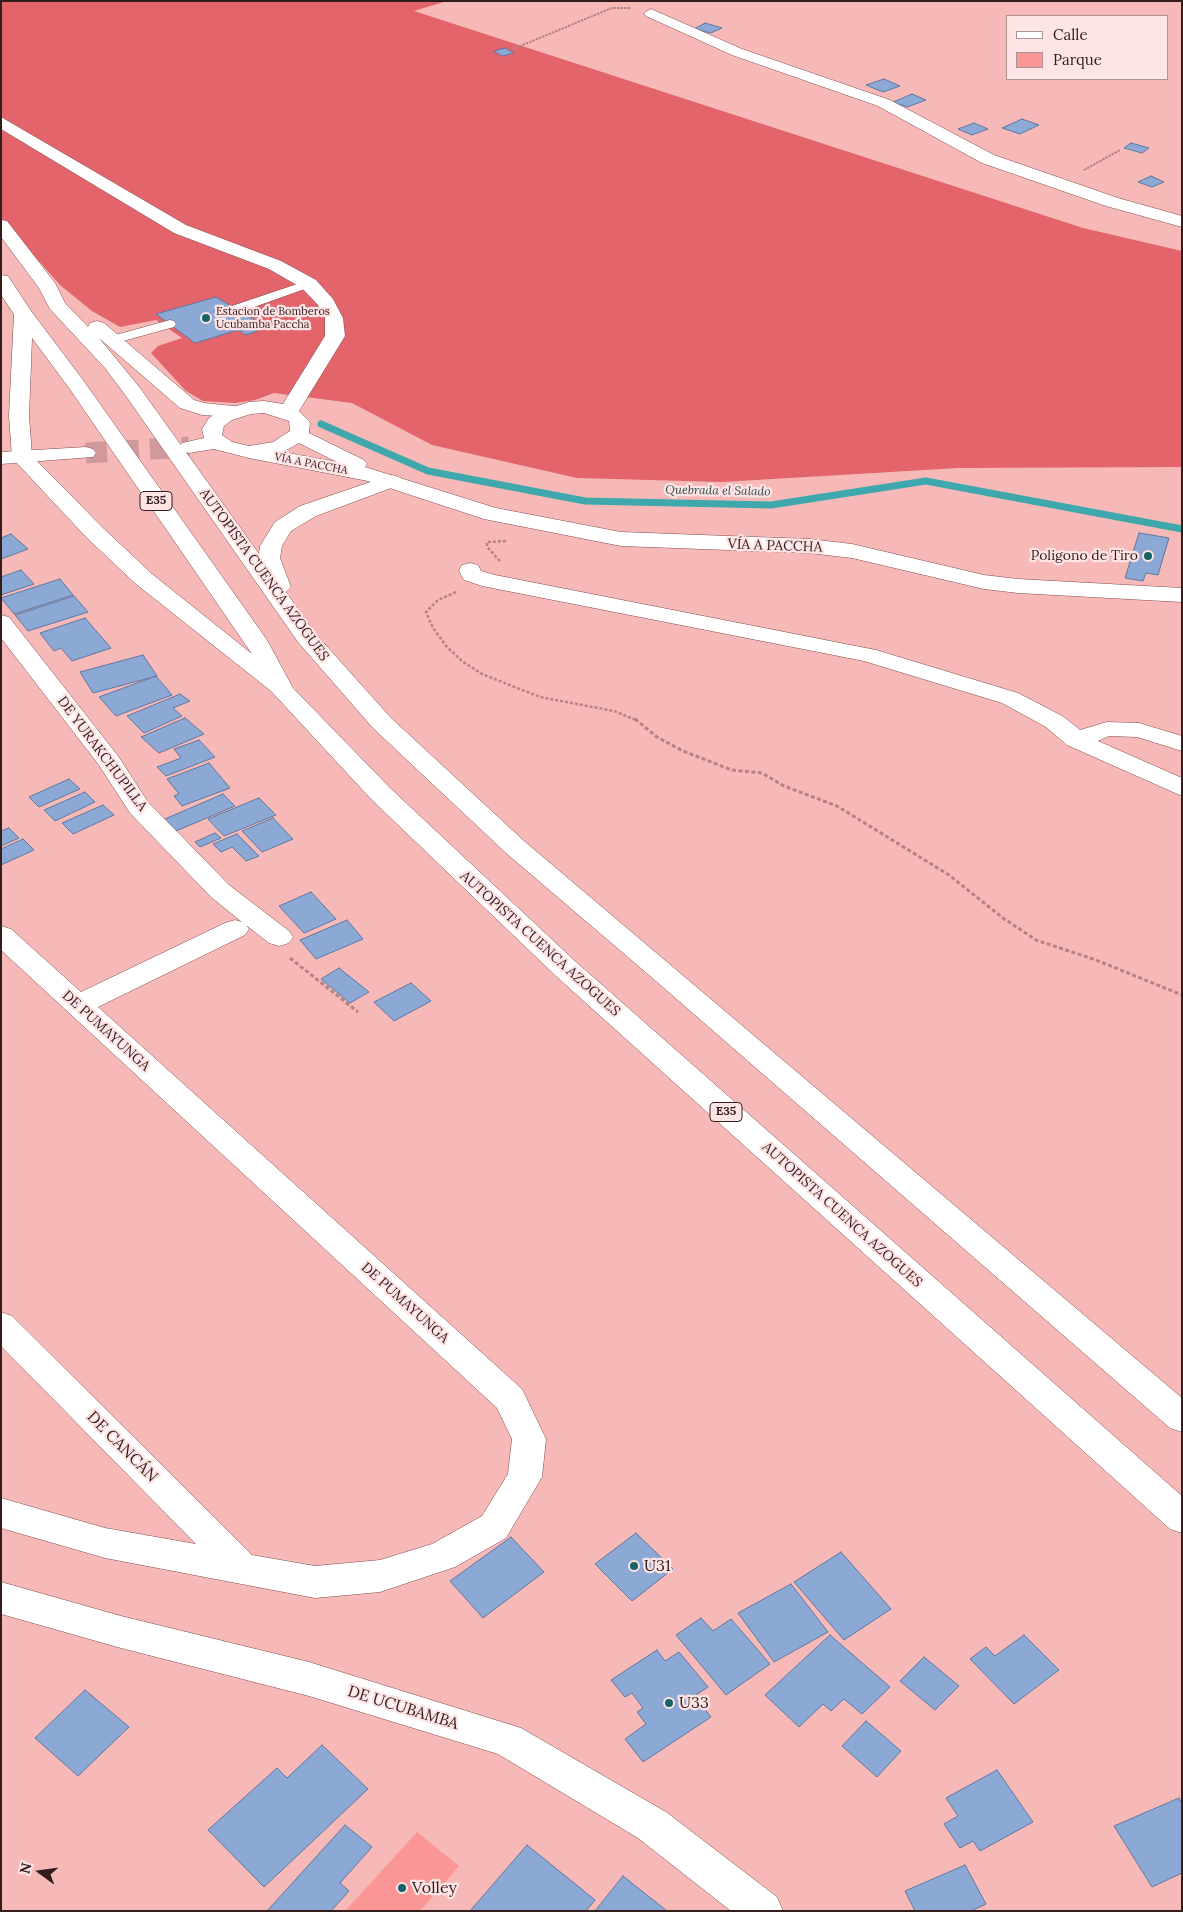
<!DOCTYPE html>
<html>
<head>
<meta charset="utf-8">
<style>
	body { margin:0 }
	#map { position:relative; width:1183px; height:1912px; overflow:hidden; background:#f6b9b8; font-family:Lora,serif }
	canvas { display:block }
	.frame { position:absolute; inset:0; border:2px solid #341d1d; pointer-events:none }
	.legend { position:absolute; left:1006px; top:15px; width:162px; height:65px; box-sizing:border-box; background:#fee4e4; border:1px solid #ad9494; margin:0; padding:6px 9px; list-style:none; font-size:15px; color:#341d1d }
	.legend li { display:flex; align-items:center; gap:10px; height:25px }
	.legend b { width:25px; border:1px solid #ad9494 }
	.north { position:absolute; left:15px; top:1847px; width:50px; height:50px; -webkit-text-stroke:4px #fee4e4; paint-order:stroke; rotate:284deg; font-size:14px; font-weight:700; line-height:20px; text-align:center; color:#341d1d }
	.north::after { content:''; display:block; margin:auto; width:18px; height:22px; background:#341d1d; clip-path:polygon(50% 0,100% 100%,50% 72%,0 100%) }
</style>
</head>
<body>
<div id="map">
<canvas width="1183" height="1912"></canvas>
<div class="frame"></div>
<ul class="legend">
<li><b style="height:6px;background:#fff"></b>Calle</li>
<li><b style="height:14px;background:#fb9697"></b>Parque</li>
</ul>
<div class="north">N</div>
</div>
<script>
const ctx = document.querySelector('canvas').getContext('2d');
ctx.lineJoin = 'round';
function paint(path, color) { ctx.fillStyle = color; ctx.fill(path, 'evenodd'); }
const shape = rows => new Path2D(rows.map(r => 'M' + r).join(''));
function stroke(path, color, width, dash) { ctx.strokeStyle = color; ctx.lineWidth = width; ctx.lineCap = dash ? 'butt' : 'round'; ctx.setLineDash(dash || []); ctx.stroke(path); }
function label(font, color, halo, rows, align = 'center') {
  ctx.font = font + ' Lora,serif'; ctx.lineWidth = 4.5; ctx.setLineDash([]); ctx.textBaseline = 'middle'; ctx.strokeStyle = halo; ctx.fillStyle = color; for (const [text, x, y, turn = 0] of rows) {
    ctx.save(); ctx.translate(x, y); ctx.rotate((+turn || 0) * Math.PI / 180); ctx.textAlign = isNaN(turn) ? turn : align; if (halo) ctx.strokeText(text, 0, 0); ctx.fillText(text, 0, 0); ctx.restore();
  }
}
const green = shape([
	[417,1832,459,1866,420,1911,345,1911]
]);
const forest = shape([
	[1,1,447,1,414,11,1083,228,1182,251,1182,467,958,468,722,482,577,478,432,445,352,403,274,393,255,400,235,403,203,401,186,391,151,353,158,346,182,338,156,320,120,327,92,311,60,285,1,218]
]);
const stream = shape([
	[321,424,428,471,585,501,771,505,926,481,1182,529]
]);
const building = shape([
	[705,23,722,28,711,33,694,29,705,23],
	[505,48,514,53,502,56,494,51,505,48],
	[884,79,900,86,883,92,866,85,884,79],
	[912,94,926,100,907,107,893,102,912,94],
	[1022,119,1039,125,1020,134,1002,128,1022,119],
	[974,123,988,129,972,135,958,129,974,123],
	[1131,143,1149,148,1142,153,1124,148,1131,143],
	[1151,176,1164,182,1152,187,1138,182,1151,176],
	[216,297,258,322,250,325,258,331,246,335,238,330,195,343,156,314,216,297],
	[1139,533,1169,538,1158,575,1146,573,1143,581,1125,578,1139,533],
	[11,534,28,549,1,559,1,538,11,534],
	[21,570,34,584,1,595,1,577,21,570],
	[60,579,73,595,14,614,1,598,60,579],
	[74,596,88,612,28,631,15,615,74,596],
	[85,618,111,648,72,661,61,648,54,651,40,633,85,618],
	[143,655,157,676,93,693,80,672,143,655],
	[156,676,172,695,116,716,99,697,156,676],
	[180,694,190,701,173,708,182,716,144,733,127,716,180,694],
	[185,718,204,734,159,753,141,737,185,718],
	[199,740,215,757,166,776,157,767,181,758,174,749,199,740],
	[209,763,230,788,182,806,174,796,179,794,167,779,209,763],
	[69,779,80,789,39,807,29,797,69,779],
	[85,792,95,802,55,821,44,810,85,792],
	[223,794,235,806,176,831,165,819,223,794],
	[259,798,276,815,224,836,208,819,259,798],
	[103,805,114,815,73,834,62,823,103,805],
	[273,818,293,839,262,852,242,831,273,818],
	[9,828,19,838,1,846,1,831,9,828],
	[215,833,221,838,200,847,195,842,215,833],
	[237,834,259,856,246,861,232,847,221,852,213,844,237,834],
	[23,839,34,850,1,865,1,849,23,839],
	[311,892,336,919,304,933,279,906,311,892],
	[347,920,363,939,316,959,300,940,347,920],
	[339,968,369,992,350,1003,321,979,339,968],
	[411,983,431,1001,394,1021,374,1002,411,983],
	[636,1533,673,1569,632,1601,595,1564,636,1533],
	[511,1537,544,1572,483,1618,450,1581,511,1537],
	[841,1552,891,1609,844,1640,794,1582,841,1552],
	[791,1584,828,1632,774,1662,738,1613,791,1584],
	[701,1618,713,1631,731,1619,770,1664,726,1695,676,1635,701,1618],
	[830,1635,890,1687,862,1714,844,1699,831,1711,823,1704,799,1727,765,1695,830,1635],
	[1024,1635,1059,1670,1014,1704,970,1659,986,1647,995,1656,1024,1635],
	[657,1650,665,1661,679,1652,708,1687,694,1696,711,1717,643,1762,625,1739,646,1724,637,1712,643,1708,632,1693,625,1697,611,1680,657,1650],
	[924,1657,959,1686,935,1710,900,1681,924,1657],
	[85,1690,129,1727,78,1776,35,1738,85,1690],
	[866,1721,901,1751,877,1777,842,1746,866,1721],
	[322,1745,368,1789,264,1887,208,1830,277,1768,287,1778,322,1745],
	[997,1770,1033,1822,980,1851,973,1841,960,1848,944,1824,958,1816,946,1798,997,1770],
	[1179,1798,1182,1803,1182,1873,1152,1887,1114,1826,1179,1798],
	[345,1825,372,1847,340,1883,349,1891,331,1911,267,1911,345,1825],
	[527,1845,595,1900,586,1911,470,1911,527,1845],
	[965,1865,986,1904,971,1911,915,1911,905,1891,965,1865],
	[623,1876,667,1911,595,1911,623,1876]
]);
const secondaryTunnel = shape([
	[86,453,189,447]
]);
const pathFar2 = shape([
	[513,49,612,8,631,8],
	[1084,170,1120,150]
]);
const pathFar1 = shape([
	[500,561,487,547,487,542,506,541],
	[456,592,438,600,426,612,433,628,447,647,462,661,482,674,540,697,614,711,636,720]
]);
const path = shape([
	[635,719,657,737,683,751,732,770,762,773,784,786,837,806,949,875,1003,918,1036,940,1096,960,1182,995],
	[290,958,358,1012]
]);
const lane = shape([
	[309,280,315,284,313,286,240,312,232,312,230,309,232,306,309,280],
	[170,320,174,321,176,324,174,327,112,344,106,340,108,337,170,320]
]);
const street = shape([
	[651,9,742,49,890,100,994,155,1118,198,1182,216,1182,227,1106,206,982,163,878,106,732,55,646,16,644,13,651,9],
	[470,563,478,565,481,571,495,575,876,650,1018,693,1064,717,1080,730,1107,722,1139,723,1182,736,1182,751,1137,737,1109,736,1098,741,1182,778,1182,796,1067,745,1046,727,1002,703,864,661,482,586,464,580,461,575,459,570,462,565,470,563],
	[1,615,9,617,118,756,148,802,229,885,289,931,293,937,289,943,279,946,269,943,246,925,249,929,245,935,98,1007,522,1389,546,1439,542,1477,506,1538,455,1567,380,1592,315,1598,105,1558,1,1528,1,1498,105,1528,196,1544,1,1346,1,1312,12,1316,252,1555,315,1566,380,1560,432,1544,482,1516,508,1474,512,1439,497,1408,1,950,1,926,11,929,81,992,225,923,235,920,242,922,211,897,130,813,99,765,1,638,1,615],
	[1,1582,121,1616,309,1662,521,1728,666,1812,777,1897,783,1911,731,1911,638,1838,498,1754,309,1696,121,1648,1,1614,1,1582]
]);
const secondary = shape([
	[1,117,186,225,281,261,316,280,333,299,343,318,345,336,299,411,310,422,309,433,364,460,367,464,365,467,496,508,621,532,809,539,852,544,984,575,1018,579,1182,588,1182,602,1018,593,984,589,852,558,809,553,621,546,484,519,368,481,249,458,214,449,189,453,182,451,179,447,182,443,204,438,202,429,209,418,218,412,249,402,264,401,283,404,325,336,325,318,318,305,302,288,269,269,174,233,1,129,1,117],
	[264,413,289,421,290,431,273,442,249,446,232,442,222,435,224,426,232,420,251,414,264,413],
	[299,443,337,462,283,452,299,443],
	[86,447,93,449,96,453,93,457,1,464,1,452,86,447]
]);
const highway = shape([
	[1,220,7,221,55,283,65,303,88,327,90,323,97,321,104,323,194,400,204,403,243,407,246,411,243,415,236,417,202,415,180,408,99,338,140,388,259,554,260,546,275,522,300,506,385,477,392,475,399,477,403,481,399,485,316,516,291,531,282,546,280,558,291,587,286,592,314,632,391,718,524,841,1182,1398,1182,1432,1170,1428,649,975,506,853,373,728,298,642,126,396,105,368,50,309,39,288,1,237,1,220],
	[1,275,8,276,31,311,83,380,267,640,293,688,390,788,576,962,1182,1496,1182,1533,1170,1529,556,976,372,800,271,691,136,584,87,538,15,461,12,457,9,416,14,314,1,295,1,275],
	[32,338,69,388,252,654,152,574,103,528,32,456,29,416,32,338]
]);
const markers = [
	[206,318,5,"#136367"],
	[1148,556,5,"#136367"],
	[634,1566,5,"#136367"],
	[669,1703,5,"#136367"],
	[402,1888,5,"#136367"]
];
const farPoinames = [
	["Estacion de Bomberos",216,312],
	["Ucubamba Paccha",216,325]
];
const farStreetnames = [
	["VÍA A PACCHA",311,464,11]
];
const farWaternames = [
	["Quebrada el Salado",718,491,1]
];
const shields = [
	[156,501,32],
	[726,1112,32]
];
const shieldNames = [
	["E35",156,501],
	["E35",726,1112]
];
const streetNames = [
	["VÍA A PACCHA",775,546,2],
	["AUTOPISTA CUENCA AZOGUES",264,575,54],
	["DE YURAKCHUPILLA",102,754,53],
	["AUTOPISTA CUENCA AZOGUES",540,944,42],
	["DE PUMAYUNGA",106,1031,42],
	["AUTOPISTA CUENCA AZOGUES",842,1215,42],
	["DE PUMAYUNGA",405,1303,42]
];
const poiNames = [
	["Poligono de Tiro",1138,556]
];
const nearStreetnames = [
	["DE CANCÁN",122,1447,45],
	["DE UCUBAMBA",403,1708,17]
];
const nearPoinames = [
	["U31",644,1566],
	["U33",679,1703],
	["Volley",412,1888]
];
paint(green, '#fb9697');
paint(forest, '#e3646a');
stroke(stream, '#3ea8ad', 7);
paint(building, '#8ca8d4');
stroke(building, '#5d78a1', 1);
stroke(secondaryTunnel, '#cf9a99', 21, [21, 11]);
stroke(lane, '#814c4d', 1);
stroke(street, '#814c4d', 1);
stroke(secondary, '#814c4d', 1);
stroke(highway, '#814c4d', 1);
stroke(pathFar2, '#b48483', 2, [2.5, 1]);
stroke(pathFar1, '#b48483', 2.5, [3, 2]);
stroke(path, '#b48483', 3, [4, 2.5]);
paint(lane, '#fff');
paint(street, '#fff');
paint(secondary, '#fff');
paint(highway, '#fff');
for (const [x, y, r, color] of markers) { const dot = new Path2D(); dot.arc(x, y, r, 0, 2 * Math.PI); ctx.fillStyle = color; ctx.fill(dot); stroke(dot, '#fee4e4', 2); }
label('11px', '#341d1d', '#fee4e4', farPoinames, 'left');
label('11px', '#341d1d', '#fee4e4', farStreetnames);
label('italic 12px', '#2e4e4f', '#fee4e4', farWaternames);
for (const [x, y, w] of shields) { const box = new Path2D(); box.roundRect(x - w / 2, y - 9.5, w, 19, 4); ctx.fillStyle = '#fee4e4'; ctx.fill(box); stroke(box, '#341d1d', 1); }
label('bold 12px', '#341d1d', null, shieldNames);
label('14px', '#341d1d', '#fee4e4', streetNames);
label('14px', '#341d1d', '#fee4e4', poiNames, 'right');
label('16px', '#341d1d', '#fee4e4', nearStreetnames);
label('16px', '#341d1d', '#fee4e4', nearPoinames, 'left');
</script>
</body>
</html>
